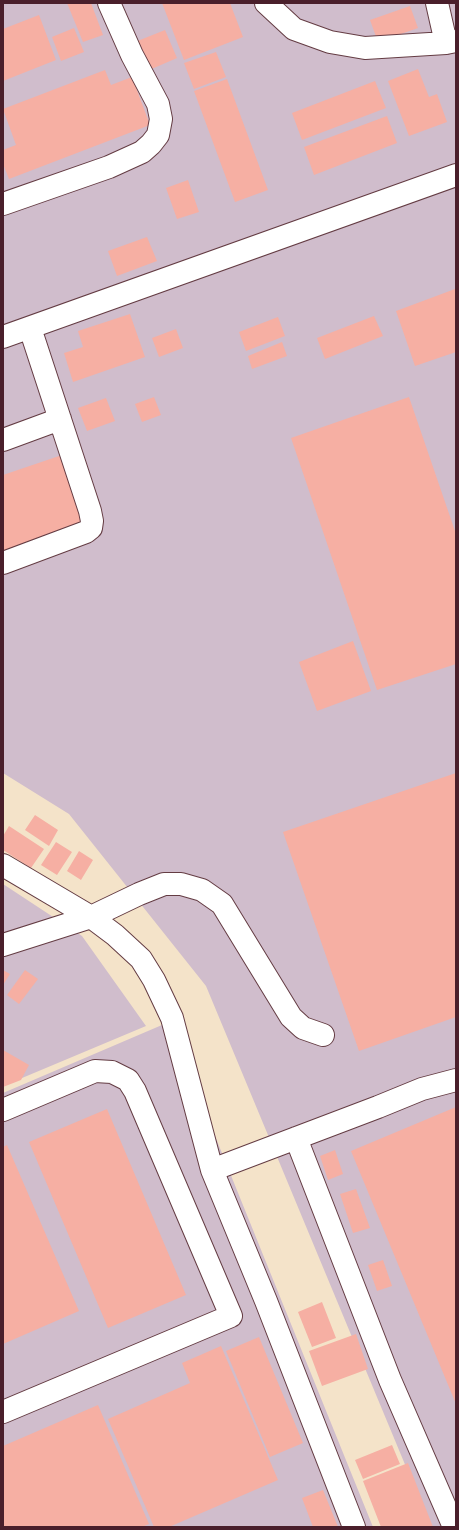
<!DOCTYPE html>
<html>
<head>
<meta charset="utf-8">
<style>
	body { margin:0 }
	#map { position:relative; width:459px; height:1530px; overflow:hidden; background:#f4e3c9; font-family:"Balsamiq Sans",sans-serif }
	canvas { display:block }
	.frame { position:absolute; inset:0; border:4px solid #4a1f2b; pointer-events:none }
</style>
</head>
<body>
<div id="map">
<canvas width="459" height="1530"></canvas>
<div class="frame"></div>
</div>
<script>
const ctx = document.querySelector('canvas').getContext('2d');
ctx.lineJoin = 'round';
function paint(path, color) { ctx.fillStyle = color; ctx.fill(path, 'evenodd'); }
const shape = rows => new Path2D(rows.map(r => 'M' + r).join(''));
function stroke(path, color, width, dash) { ctx.strokeStyle = color; ctx.lineWidth = width; ctx.lineCap = dash ? 'butt' : 'round'; ctx.setLineDash(dash || []); ctx.stroke(path); }
const industrial = shape([
	[3,3,456,3,456,1527,431,1527,206,986,69,814,3,773],
	[3,884,82,936,146,1026,3,1086],
	[169,1022,373,1527,3,1527,3,1093]
]);
const building = shape([
	[67,3,91,3,103,35,83,42],
	[162,3,230,3,243,37,184,60],
	[410,6,418,28,378,42,370,20],
	[39,15,56,60,3,81,3,29],
	[74,28,84,52,61,61,52,37],
	[165,30,177,58,147,71,135,42],
	[216,52,226,77,194,89,184,63],
	[418,69,429,97,437,94,447,122,409,136,388,81],
	[105,70,111,85,132,77,150,125,9,179,3,164,3,150,16,145,3,109],
	[227,79,268,190,235,202,194,91],
	[375,81,386,108,302,140,292,113],
	[387,116,397,143,314,175,304,147],
	[188,180,199,212,177,219,166,188],
	[147,237,157,261,117,276,108,251],
	[455,289,456,352,415,366,396,311],
	[130,314,145,357,73,382,64,353,83,347,78,331],
	[374,316,383,336,325,359,317,338],
	[278,317,285,336,246,351,239,332],
	[176,329,183,348,159,357,152,338],
	[282,342,287,356,252,369,248,356],
	[154,397,161,415,142,422,135,404],
	[409,397,456,534,456,664,377,690,291,438],
	[106,398,115,421,87,431,78,408],
	[65,454,88,524,3,552,3,475],
	[353,641,371,691,317,711,299,662],
	[456,773,456,1017,359,1051,283,832],
	[35,815,58,830,49,846,25,830],
	[9,826,44,849,31,868,3,850,3,836],
	[56,842,72,852,57,875,41,865],
	[79,851,93,860,81,880,67,871],
	[3,970,10,974,3,985],
	[25,970,38,979,19,1004,7,995],
	[3,1050,29,1065,21,1080,3,1087],
	[456,1107,456,1404,351,1151],
	[107,1109,186,1295,108,1328,29,1142],
	[7,1145,79,1311,3,1344,3,1147],
	[335,1150,343,1174,328,1180,320,1156],
	[356,1189,370,1228,353,1233,340,1194],
	[383,1260,392,1286,377,1291,368,1265],
	[322,1302,336,1338,312,1347,298,1312],
	[356,1334,368,1369,322,1386,309,1351],
	[259,1337,303,1443,270,1457,226,1351],
	[221,1346,278,1480,169,1527,154,1527,108,1419,190,1383,182,1363],
	[98,1405,149,1524,142,1527,3,1527,3,1446],
	[392,1445,400,1464,363,1479,355,1460],
	[408,1463,433,1527,381,1527,363,1481],
	[323,1490,338,1527,313,1527,302,1498]
]);
const minor = shape([
	[266,3,294,29,330,42,365,48,446,43],
	[437,3,446,43,456,41],
	[3,204,109,167,142,152,151,144,158,135,161,119,158,104,132,55,109,3],
	[3,337,456,175],
	[3,440,60,419],
	[3,563,86,532,91,528,92,521,90,511,30,328],
	[3,865,91,917,115,935,141,959,154,980,172,1018,212,1170,266,1301,354,1527],
	[3,945,91,917,139,894,164,884,181,884,202,890,222,904,291,1017,303,1028,323,1035],
	[3,1110,95,1071,112,1072,128,1080,135,1091,231,1316,3,1412],
	[296,1138,390,1380,454,1527],
	[212,1170,378,1107,422,1089,456,1080]
]);
paint(industrial, '#d0bdcc');
paint(building, '#f6afa3');
stroke(minor, '#643c43', 24);
stroke(minor, '#fff', 22);
</script>
</body>
</html>
